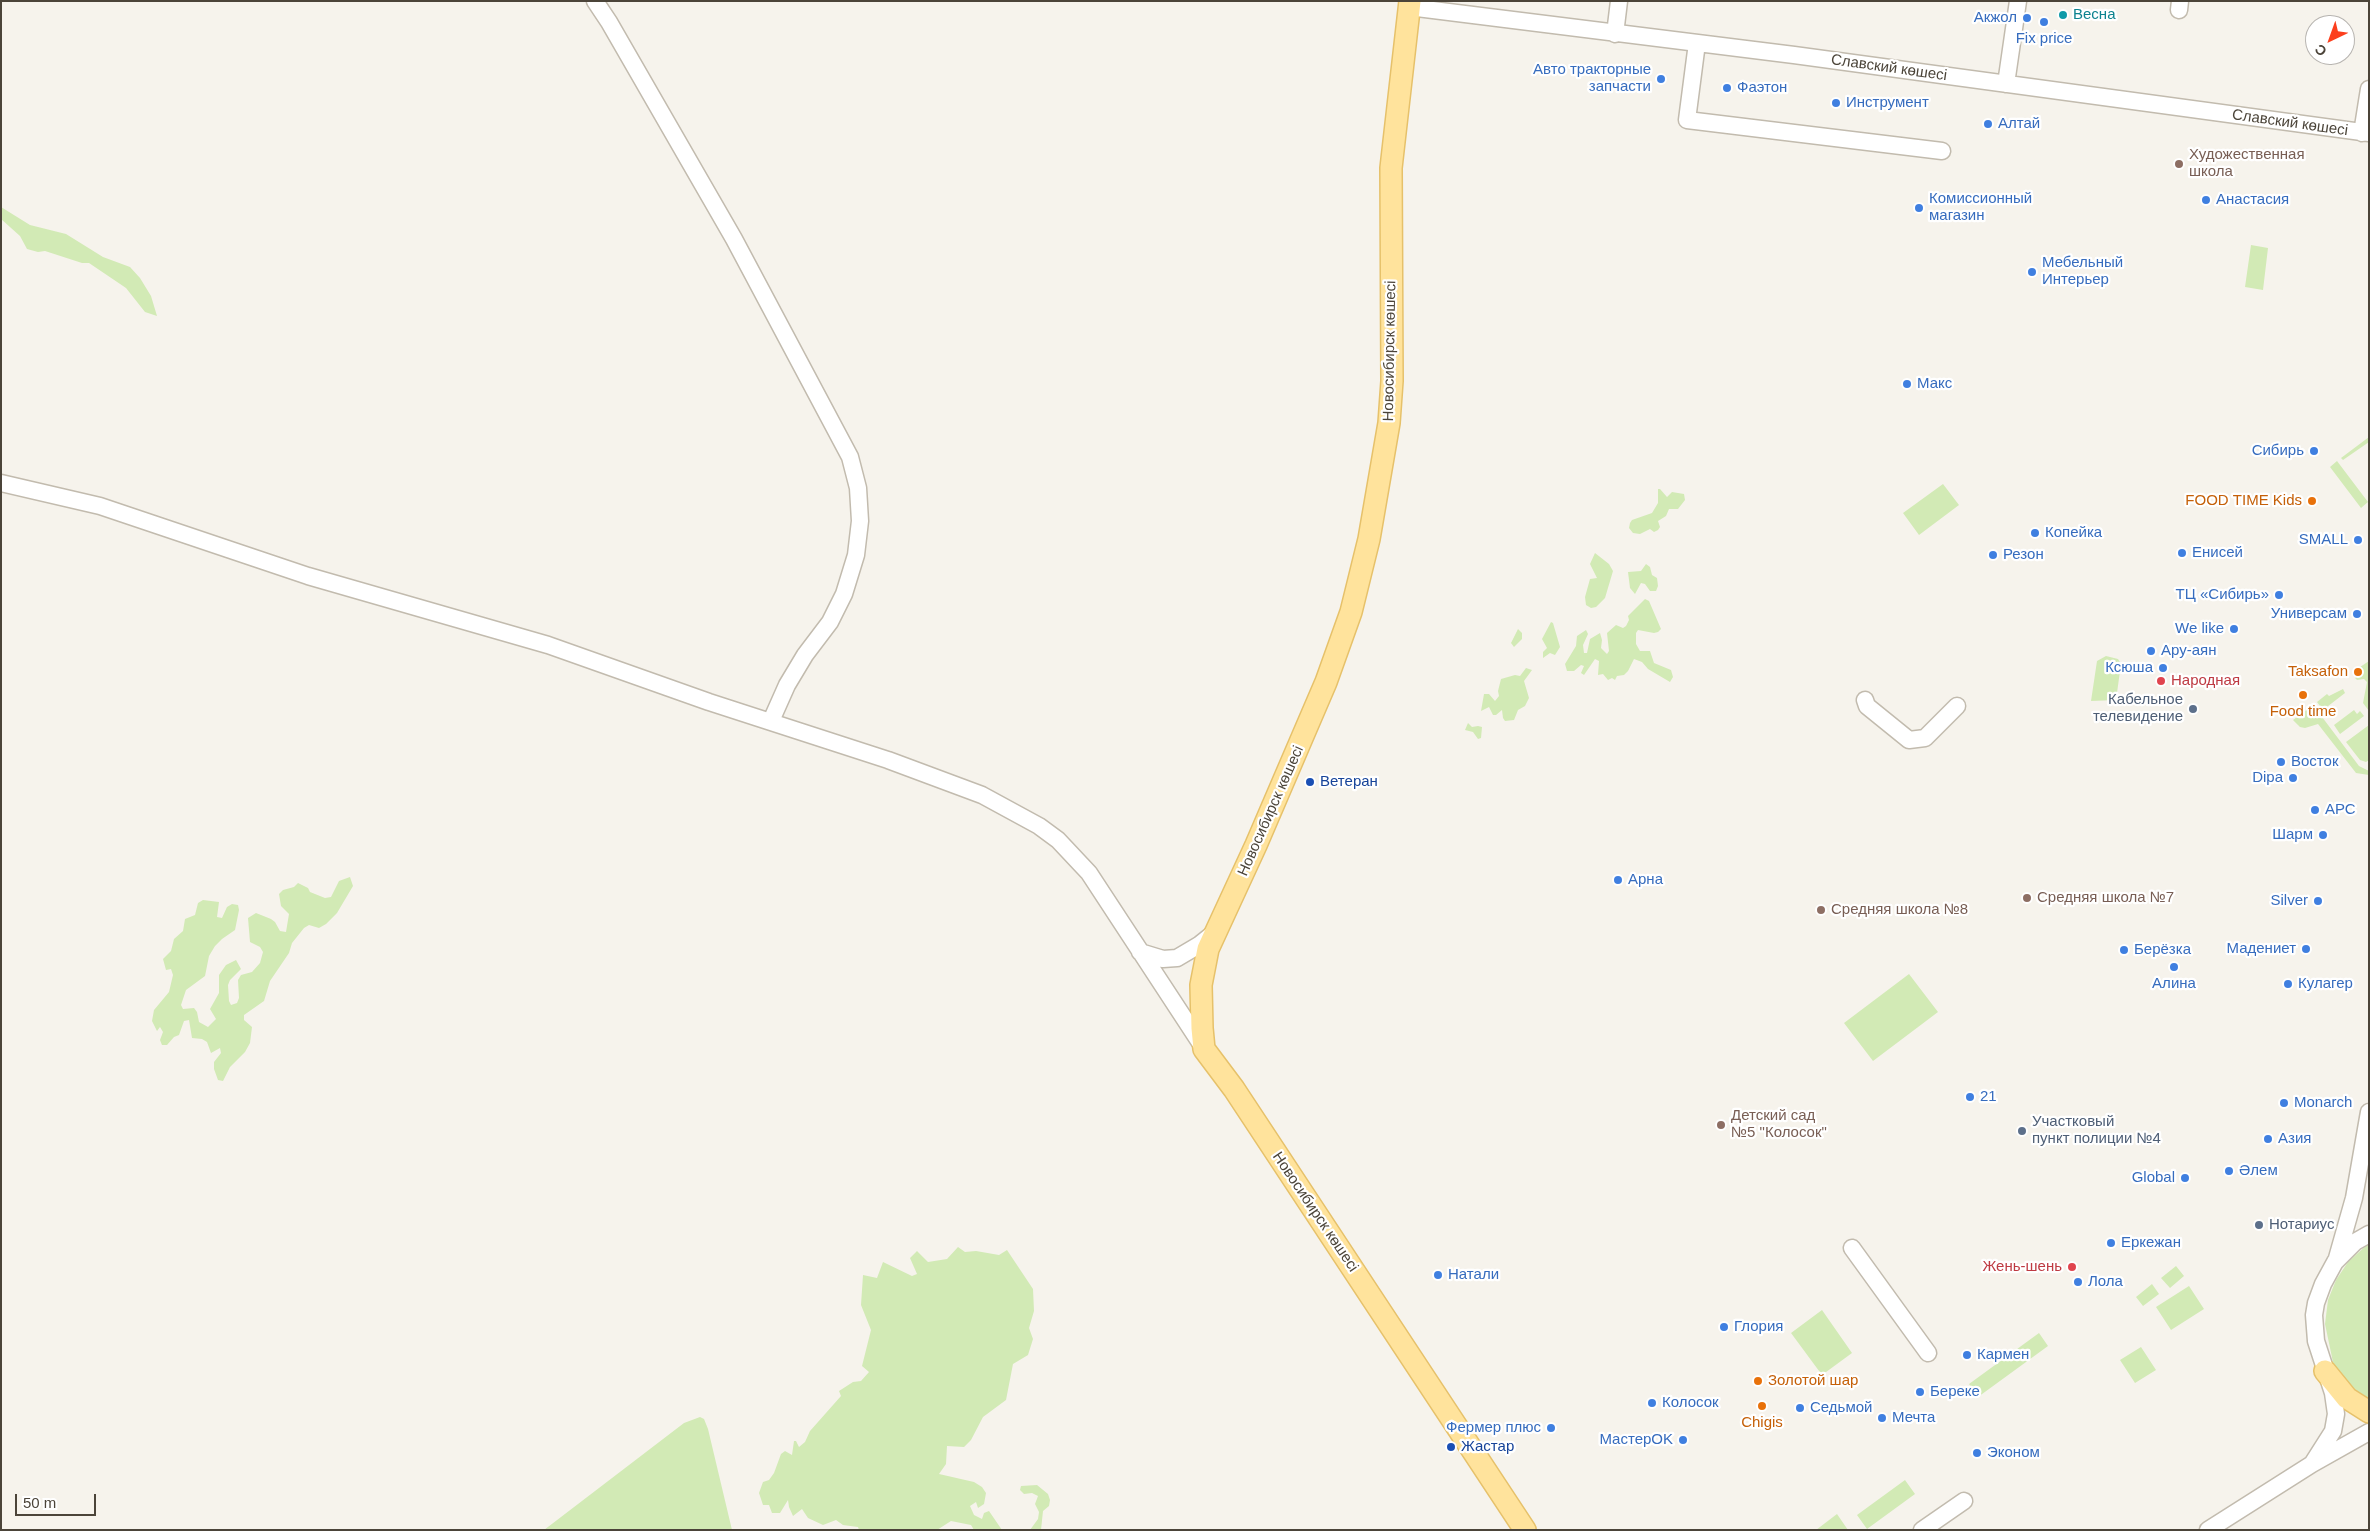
<!DOCTYPE html>
<html>
<head>
<meta charset="utf-8">
<style>
	body { margin:0 }
	#map { position:relative; width:2370px; height:1531px; overflow:hidden; background:#f6f3ec; font-family:Arial,sans-serif }
	canvas { display:block }
	.frame { position:absolute; inset:0; border:2px solid #4b4439; pointer-events:none }
	.north { position:absolute; left:2305px; top:15px; width:50px; height:50px; box-sizing:border-box; background:#fff; border:1px solid #b7b4b0; border-radius:50%; rotate:222deg; font-size:14px; font-weight:700; line-height:20px; text-align:center; color:#4b4439 }
	.north::after { content:''; display:block; margin:auto; width:18px; height:22px; background:#fc3f1d; clip-path:polygon(50% 0,100% 100%,50% 72%,0 100%) }
	.scale { position:absolute; left:15px; top:1494px; width:81px; height:22px; box-sizing:border-box; border:2px solid #4b4439; border-top:0; padding-left:6px; font-size:15px; line-height:18px; white-space:nowrap; color:#4b4439; -webkit-text-stroke:4px #fff; paint-order:stroke }
</style>
</head>
<body>
<div id="map">
<canvas width="2370" height="1531"></canvas>
<div class="frame"></div>
<div class="north">С</div>
<div class="scale">50 m</div>
</div>
<script>
const ctx = document.querySelector('canvas').getContext('2d');
ctx.lineJoin = 'round';
function paint(path, color) { ctx.fillStyle = color; ctx.fill(path, 'evenodd'); }
const shape = rows => new Path2D(rows.map(r => 'M' + r).join(''));
function stroke(path, color, width, dash) { ctx.strokeStyle = color; ctx.lineWidth = width; ctx.lineCap = dash ? 'butt' : 'round'; ctx.setLineDash(dash || []); ctx.stroke(path); }
function label(font, color, halo, rows, align = 'center') {
  ctx.font = font + ' Arial,sans-serif'; ctx.lineWidth = 4.5; ctx.setLineDash([]); ctx.textBaseline = 'middle'; ctx.strokeStyle = halo; ctx.fillStyle = color; for (const [text, x, y, turn = 0] of rows) {
    ctx.save(); ctx.translate(x, y); ctx.rotate((+turn || 0) * Math.PI / 180); ctx.textAlign = isNaN(turn) ? turn : align; if (halo) ctx.strokeText(text, 0, 0); ctx.fillText(text, 0, 0); ctx.restore();
  }
}
const green = shape([
	[1,207,30,225,66,234,103,257,130,267,140,278,151,296,157,316,145,312,126,288,89,263,82,263,45,251,38,252,27,249,20,236,1,219],
	[2251,245,2268,248,2263,290,2245,287],
	[2369,437,2369,442,2343,460,2341,458],
	[2337,461,2368,502,2361,508,2330,467],
	[1943,484,1959,505,1919,535,1903,513],
	[1658,489,1660,489,1667,497,1672,492,1684,494,1685,500,1678,509,1669,509,1666,516,1658,521,1660,527,1658,530,1654,532,1650,529,1640,534,1633,533,1629,528,1630,523,1632,520,1652,513,1658,503],
	[1595,553,1609,564,1613,571,1605,598,1596,607,1591,608,1586,605,1585,597,1590,579,1597,578,1590,564],
	[1646,564,1650,567,1652,575,1657,578,1658,586,1656,591,1650,591,1645,584,1641,583,1635,594,1630,588,1628,572,1641,571],
	[1645,599,1649,601,1661,629,1658,632,1654,633,1638,630,1636,633,1636,644,1640,651,1650,651,1654,663,1671,670,1673,677,1670,682,1648,669,1642,662,1634,659,1628,671,1624,675,1617,676,1615,680,1612,678,1608,680,1603,674,1598,675,1599,661,1595,659,1584,675,1581,673,1584,666,1581,665,1574,671,1567,671,1565,664,1576,646,1577,636,1586,630,1588,634,1583,645,1584,653,1587,653,1590,639,1600,633,1602,640,1601,648,1607,654,1609,651,1607,633,1616,625,1623,628,1626,626,1629,620,1628,616],
	[1551,622,1553,623,1560,647,1555,655,1550,653,1543,658,1543,652,1547,648,1542,639],
	[1518,629,1522,633,1522,639,1514,647,1511,643],
	[2106,656,2118,659,2121,664,2116,700,2091,701,2097,661],
	[2369,661,2369,711,2363,703,2367,682,2364,679,2357,680,2355,678,2363,672,2360,667],
	[1526,668,1532,670,1524,681,1529,698,1525,706,1518,710,1514,720,1505,721,1503,718,1502,710,1496,715,1493,715,1489,707,1481,711,1484,694,1489,694,1495,701,1499,696,1498,691,1501,679,1515,675,1520,676],
	[2343,689,2345,693,2323,710,2317,702,2327,694,2329,696],
	[2313,705,2359,766,2369,771,2369,775,2356,773,2318,724,2305,728,2300,727,2293,720],
	[2354,710,2357,714,2360,711,2364,716,2340,734,2334,725],
	[1468,723,1472,727,1478,726,1482,727,1481,738,1478,739,1473,732,1465,730],
	[2369,725,2369,760,2366,762,2360,760,2346,742],
	[350,877,353,886,337,913,326,924,319,928,309,925,304,928,292,943,289,953,270,981,264,1001,244,1015,244,1020,252,1027,250,1043,245,1052,230,1067,223,1081,218,1080,214,1069,214,1062,221,1053,220,1048,211,1053,207,1042,202,1039,192,1038,189,1020,184,1021,179,1035,174,1037,167,1045,162,1045,160,1040,163,1032,160,1027,157,1031,152,1021,154,1010,169,992,173,975,171,969,166,970,163,959,171,951,174,939,183,931,185,919,195,915,198,903,203,900,219,902,217,917,222,918,227,907,232,904,238,905,239,910,235,930,222,939,215,946,209,956,205,976,186,990,181,1005,183,1009,194,1008,197,1012,199,1022,208,1027,216,1019,210,1009,219,993,219,975,226,965,236,960,241,969,230,980,228,985,229,1001,231,1005,237,1003,239,998,238,980,241,975,252,972,260,963,263,952,260,947,250,942,248,918,256,913,271,919,275,922,280,931,286,932,289,914,281,906,279,894,283,890,294,887,298,883,308,888,310,892,325,898,331,897,339,881],
	[1909,974,1938,1012,1873,1061,1844,1023],
	[2369,1243,2369,1402,2359,1396,2334,1367,2325,1324,2328,1300,2336,1280,2348,1262],
	[958,1247,965,1252,976,1251,999,1255,1007,1250,1033,1289,1034,1311,1029,1328,1033,1339,1028,1355,1013,1364,1006,1400,983,1417,971,1440,964,1447,947,1446,946,1464,939,1474,974,1482,982,1487,986,1493,984,1504,978,1508,976,1502,970,1506,974,1515,982,1519,984,1513,989,1511,1002,1530,974,1530,971,1525,951,1521,937,1530,859,1530,858,1527,843,1525,836,1520,823,1525,808,1518,802,1509,793,1516,789,1507,788,1500,780,1513,772,1513,769,1505,763,1505,759,1493,763,1482,769,1480,774,1473,781,1454,785,1451,792,1455,794,1441,796,1441,799,1447,805,1442,810,1431,841,1396,839,1391,853,1382,861,1381,869,1372,862,1366,871,1330,861,1305,863,1275,877,1278,883,1262,912,1276,917,1274,910,1258,917,1251,928,1262,947,1259],
	[2176,1266,2184,1276,2170,1288,2161,1278],
	[2152,1284,2159,1294,2143,1306,2136,1297],
	[2189,1286,2204,1309,2171,1330,2156,1307],
	[1822,1310,1852,1353,1822,1375,1791,1333],
	[2039,1333,2048,1346,1978,1397,1969,1384],
	[2141,1347,2156,1370,2135,1383,2120,1360],
	[700,1417,704,1419,708,1429,732,1530,544,1530,684,1423],
	[1905,1480,1915,1494,1867,1529,1857,1515],
	[1037,1485,1048,1494,1050,1500,1049,1506,1043,1511,1041,1530,1030,1530,1038,1519,1039,1512,1035,1504,1038,1496,1032,1493,1024,1494,1020,1490,1021,1486],
	[1837,1514,1848,1530,1816,1530]
]);
const minor = shape([
	[595,1,609,22,734,239,850,457,858,488,860,521,856,555,844,594,830,622,805,655,787,685,771,721],
	[1409,7,1794,55,2369,133],
	[2179,10,2180,1],
	[1615,34,1619,1],
	[1697,43,1687,120,1942,151],
	[2006,84,2018,1],
	[2362,133,2369,89],
	[1,483,100,506,308,576,548,645,709,702,888,760,982,795,1039,826,1058,840,1089,873,1203,1047],
	[1865,700,1867,706,1909,740,1925,738,1957,706],
	[1140,952,1163,959,1177,958,1199,945,1214,933],
	[1852,1248,1928,1353],
	[2337,1258,2354,1198,2369,1112],
	[2312,1464,2333,1431,2336,1414,2333,1393,2316,1341,2314,1315,2316,1303,2323,1284,2335,1262,2355,1242,2369,1234],
	[1922,1530,1964,1501],
	[2208,1530,2312,1464,2369,1432]
]);
const major = shape([
	[1410,1,1391,168,1392,381,1389,423,1369,539,1351,612,1326,682,1256,845,1208,949,1201,985,1202,1028,1204,1049,1234,1089,1525,1530],
	[2325,1371,2347,1398,2369,1412]
]);
const markers = [
	[2063,15,5,"#0f9aa8"],
	[2027,18,5,"#3f7fe0"],
	[2044,22,5,"#3f7fe0"],
	[1661,79,5,"#3f7fe0"],
	[1727,88,5,"#3f7fe0"],
	[1836,103,5,"#3f7fe0"],
	[1988,124,5,"#3f7fe0"],
	[2179,164,5,"#8d6e63"],
	[2206,200,5,"#3f7fe0"],
	[1919,208,5,"#3f7fe0"],
	[2032,272,5,"#3f7fe0"],
	[1907,384,5,"#3f7fe0"],
	[2314,451,5,"#3f7fe0"],
	[2312,501,5,"#e8710a"],
	[2035,533,5,"#3f7fe0"],
	[2358,540,5,"#3f7fe0"],
	[2182,553,5,"#3f7fe0"],
	[1993,555,5,"#3f7fe0"],
	[2279,595,5,"#3f7fe0"],
	[2357,614,5,"#3f7fe0"],
	[2234,629,5,"#3f7fe0"],
	[2151,651,5,"#3f7fe0"],
	[2163,668,5,"#3f7fe0"],
	[2358,672,5,"#e8710a"],
	[2161,681,5,"#e0444e"],
	[2303,695,5,"#e8710a"],
	[2193,709,5,"#5c6f8a"],
	[2281,762,5,"#3f7fe0"],
	[2293,778,5,"#3f7fe0"],
	[1310,782,5,"#1a4fb4"],
	[2315,810,5,"#3f7fe0"],
	[2323,835,5,"#3f7fe0"],
	[1618,880,5,"#3f7fe0"],
	[2027,898,5,"#8d6e63"],
	[2318,901,5,"#3f7fe0"],
	[1821,910,5,"#8d6e63"],
	[2306,949,5,"#3f7fe0"],
	[2124,950,5,"#3f7fe0"],
	[2174,967,5,"#3f7fe0"],
	[2288,984,5,"#3f7fe0"],
	[1970,1097,5,"#3f7fe0"],
	[2284,1103,5,"#3f7fe0"],
	[1721,1125,5,"#8d6e63"],
	[2022,1131,5,"#5c6f8a"],
	[2268,1139,5,"#3f7fe0"],
	[2229,1171,5,"#3f7fe0"],
	[2185,1178,5,"#3f7fe0"],
	[2259,1225,5,"#5c6f8a"],
	[2111,1243,5,"#3f7fe0"],
	[2072,1267,5,"#e0444e"],
	[1438,1275,5,"#3f7fe0"],
	[2078,1282,5,"#3f7fe0"],
	[1724,1327,5,"#3f7fe0"],
	[1967,1355,5,"#3f7fe0"],
	[1758,1381,5,"#e8710a"],
	[1920,1392,5,"#3f7fe0"],
	[1652,1403,5,"#3f7fe0"],
	[1762,1406,5,"#e8710a"],
	[1800,1408,5,"#3f7fe0"],
	[1882,1418,5,"#3f7fe0"],
	[1551,1428,5,"#3f7fe0"],
	[1683,1440,5,"#3f7fe0"],
	[1451,1447,5,"#1a4fb4"],
	[1977,1453,5,"#3f7fe0"]
];
const cultureNames = [
	["Весна",2073,15]
];
const shopNames = [
	["Акжол",2017,18,"right"],
	["Fix price",2044,39,"center"],
	["Авто тракторные",1651,70,"right"],
	["запчасти",1651,87,"right"],
	["Фаэтон",1737,88],
	["Инструмент",1846,103],
	["Алтай",1998,124],
	["Комиссионный",1929,199],
	["магазин",1929,216],
	["Анастасия",2216,200],
	["Мебельный",2042,263],
	["Интерьер",2042,280],
	["Макс",1917,384],
	["Сибирь",2304,451,"right"],
	["Копейка",2045,533],
	["SMALL",2348,540,"right"],
	["Енисей",2192,553],
	["Резон",2003,555],
	["ТЦ «Сибирь»",2269,595,"right"],
	["Универсам",2347,614,"right"],
	["We like",2224,629,"right"],
	["Ару-аян",2161,651],
	["Ксюша",2153,668,"right"],
	["Восток",2291,762],
	["Dipa",2283,778,"right"],
	["АРС",2325,810],
	["Шарм",2313,835,"right"],
	["Арна",1628,880],
	["Silver",2308,901,"right"],
	["Мадениет",2296,949,"right"],
	["Берёзка",2134,950],
	["Алина",2174,984,"center"],
	["Кулагер",2298,984],
	["21",1980,1097],
	["Monarch",2294,1103],
	["Азия",2278,1139],
	["Әлем",2239,1171],
	["Global",2175,1178,"right"],
	["Еркежан",2121,1243],
	["Натали",1448,1275],
	["Лола",2088,1282],
	["Глория",1734,1327],
	["Кармен",1977,1355],
	["Береке",1930,1392],
	["Колосок",1662,1403],
	["Седьмой",1810,1408],
	["Мечта",1892,1418],
	["Фермер плюс",1541,1428,"right"],
	["МастерOK",1673,1440,"right"],
	["Эконом",1987,1453]
];
const streetNames = [
	["Славский көшесі",1889,68,8],
	["Славский көшесі",2290,123,8],
	["Новосибирск көшесі",1390,351,-89],
	["Новосибирск көшесі",1271,811,-66],
	["Новосибирск көшесі",1315,1212,56]
];
const educationNames = [
	["Художественная",2189,155],
	["школа",2189,172],
	["Средняя школа №7",2037,898],
	["Средняя школа №8",1831,910],
	["Детский сад",1731,1116],
	["№5 \"Колосок\"",1731,1133]
];
const foodNames = [
	["FOOD TIME Kids",2302,501],
	["Taksafon",2348,672],
	["Food time",2303,712,"center"],
	["Золотой шар",1768,1381,"left"],
	["Chigis",1762,1423,"center"]
];
const healthNames = [
	["Народная",2171,681],
	["Жень-шень",2062,1267,"right"]
];
const serviceNames = [
	["Кабельное",2183,700,"right"],
	["телевидение",2183,717,"right"],
	["Участковый",2032,1122],
	["пункт полиции №4",2032,1139],
	["Нотариус",2269,1225]
];
const transitNames = [
	["Ветеран",1320,782],
	["Жастар",1461,1447]
];
paint(green, '#d2eab5');
stroke(minor, '#c2bbae', 19);
stroke(major, '#e6c16a', 24);
stroke(minor, '#fff', 16);
stroke(major, '#ffe39c', 21);
for (const [x, y, r, color] of markers) { const dot = new Path2D(); dot.arc(x, y, r, 0, 2 * Math.PI); ctx.fillStyle = color; ctx.fill(dot); stroke(dot, '#fff', 2); }
label('15px', '#0d838f', '#fff', cultureNames, 'left');
label('15px', '#366cbe', '#fff', shopNames, 'left');
label('15px', '#4b4439', '#fff', streetNames);
label('15px', '#785e54', '#fff', educationNames, 'left');
label('15px', '#c56008', '#fff', foodNames, 'right');
label('15px', '#be3a42', '#fff', healthNames, 'left');
label('15px', '#4e5e75', '#fff', serviceNames, 'left');
label('15px', '#164399', '#fff', transitNames, 'left');
</script>
</body>
</html>
